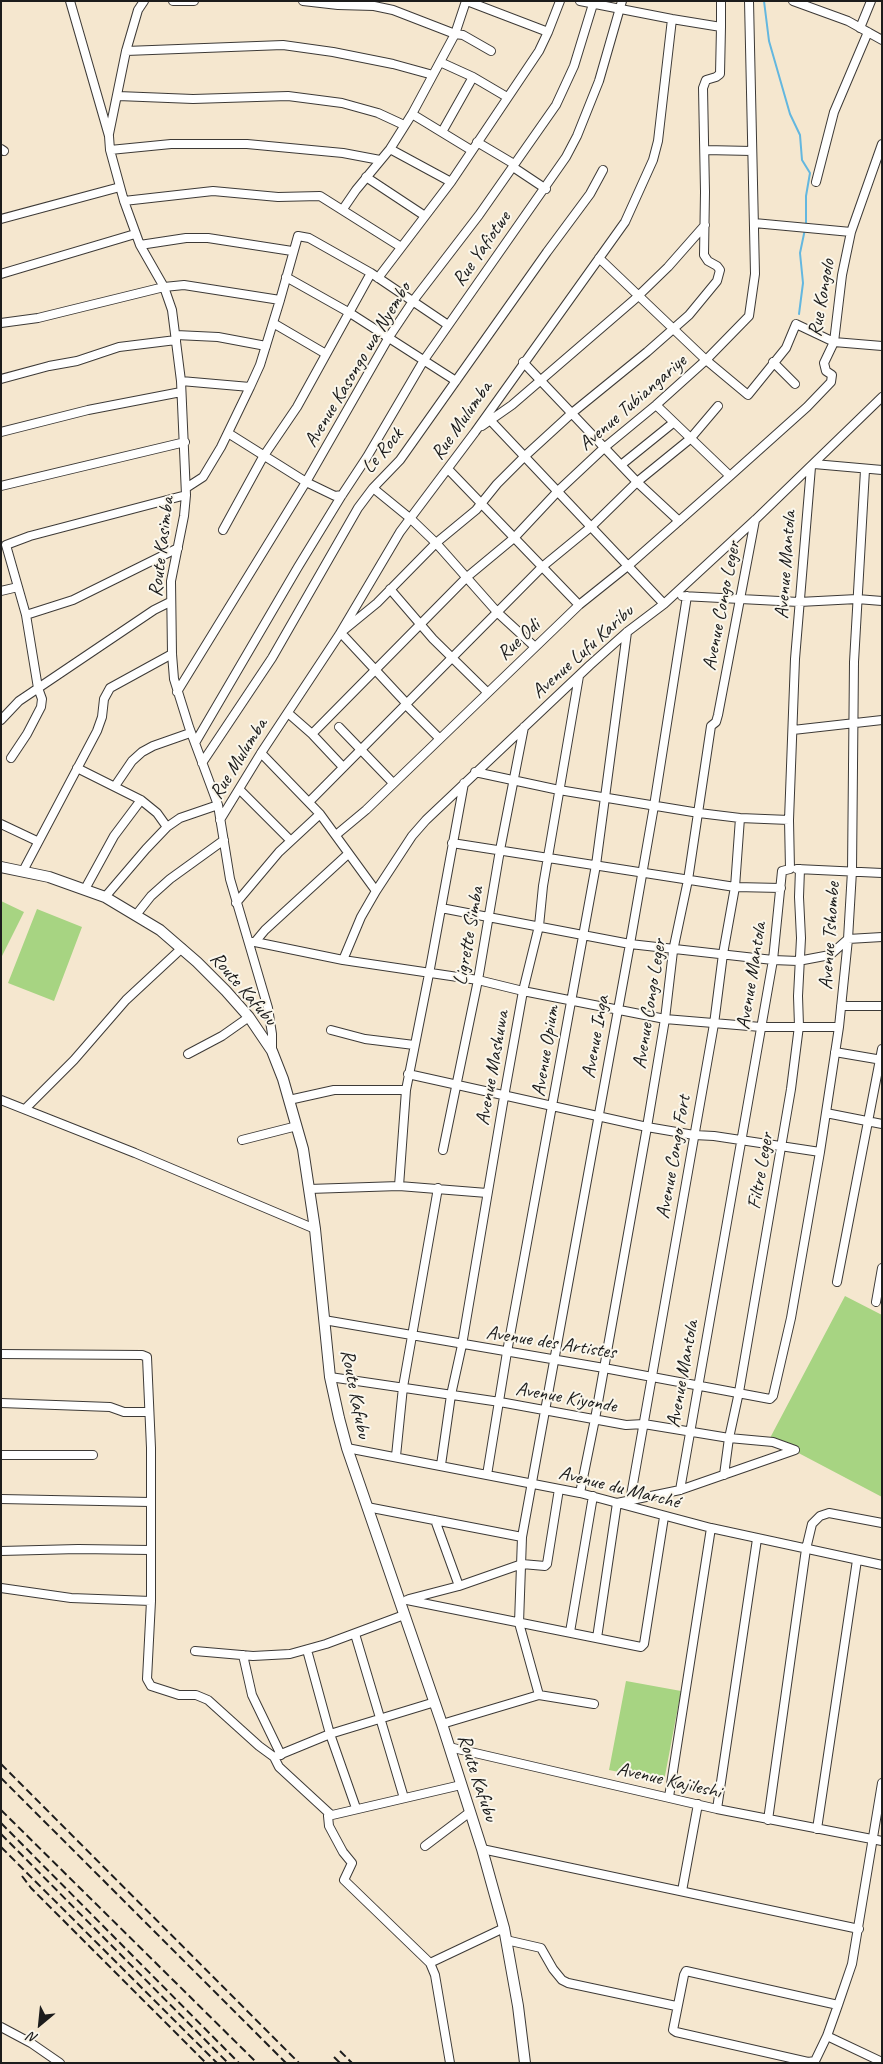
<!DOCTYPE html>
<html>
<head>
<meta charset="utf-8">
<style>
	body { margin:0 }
	#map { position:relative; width:883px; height:2064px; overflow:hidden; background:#f5e7cf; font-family:Caveat,sans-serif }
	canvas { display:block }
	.frame { position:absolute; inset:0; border:2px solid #1c1c1c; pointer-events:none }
	.north { position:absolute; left:15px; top:1999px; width:50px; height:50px; -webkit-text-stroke:4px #fbf7ec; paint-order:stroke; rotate:208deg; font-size:14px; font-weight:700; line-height:20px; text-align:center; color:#1c1c1c }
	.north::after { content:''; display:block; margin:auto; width:18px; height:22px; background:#1c1c1c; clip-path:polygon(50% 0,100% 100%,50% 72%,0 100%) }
</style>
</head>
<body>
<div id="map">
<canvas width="883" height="2064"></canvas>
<div class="frame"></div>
<div class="north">N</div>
</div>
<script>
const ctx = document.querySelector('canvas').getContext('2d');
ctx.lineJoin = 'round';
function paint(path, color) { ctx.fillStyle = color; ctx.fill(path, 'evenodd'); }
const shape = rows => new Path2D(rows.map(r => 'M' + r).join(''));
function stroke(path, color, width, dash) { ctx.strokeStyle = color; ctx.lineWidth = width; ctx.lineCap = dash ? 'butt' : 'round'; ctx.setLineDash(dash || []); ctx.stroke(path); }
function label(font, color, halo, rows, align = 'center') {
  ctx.font = font + ' Caveat,sans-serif'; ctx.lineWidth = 4; ctx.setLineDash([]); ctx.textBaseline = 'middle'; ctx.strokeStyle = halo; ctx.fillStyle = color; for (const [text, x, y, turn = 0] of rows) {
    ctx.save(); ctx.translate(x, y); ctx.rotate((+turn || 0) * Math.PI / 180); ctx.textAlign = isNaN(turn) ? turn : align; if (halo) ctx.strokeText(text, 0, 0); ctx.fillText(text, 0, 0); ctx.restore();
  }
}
const green = shape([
	[1,901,24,912,1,958],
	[37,909,82,927,54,1001,8,983],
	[845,1296,882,1315,882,1497,770,1438],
	[626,1681,681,1691,664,1781,609,1770]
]);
const stream = shape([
	[764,1,769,41,790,114,800,135,802,160,810,173,806,196,806,225],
	[799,314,803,283,800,253,805,229]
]);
const minor = shape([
	[70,1,109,136,110,150,124,201,140,245,164,287,172,310,181,381,186,495,184,516,171,581,172,654,174,679,189,727,218,805,230,879,268,1008,272,1034,272,1051],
	[173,1,194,1],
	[303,1,338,5,374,6,393,10,455,34,463,35,491,51],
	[467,1,548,32],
	[580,1,672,19,721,27,721,1],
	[793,1,848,21,882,40],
	[860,28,871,1],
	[126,51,283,45,333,52,393,64,433,75],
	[440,62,473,77,507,97],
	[118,96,193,99,288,96,342,103,378,113,404,125],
	[412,114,471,150],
	[442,132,473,77],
	[109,134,126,51,138,10,144,1],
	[477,142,514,164],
	[1,149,4,151],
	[390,149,451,182],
	[110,150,171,144,247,144,343,153,380,160],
	[705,150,752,151],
	[513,167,546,189],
	[366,177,425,216],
	[816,182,834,112,868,32],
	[124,201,213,191,278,197,320,196,401,247],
	[343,209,356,190,390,149,412,114,455,34,466,1],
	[1,219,120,187],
	[754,223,851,232],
	[140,245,186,238,208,238,292,251],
	[599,258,706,360,748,395,786,348,796,324,834,342,882,346],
	[1,274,135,234],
	[286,277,350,313,456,381],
	[378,278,451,182,539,51,548,32,560,1],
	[1,323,38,318,164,287,184,285,280,300],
	[273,323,326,354],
	[176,335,218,337,266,346],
	[523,362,637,482,679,521],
	[773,362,795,384],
	[1,379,49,366,77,361,119,347,176,340],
	[181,381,250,387],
	[656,405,730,476],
	[490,420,664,604],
	[482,426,512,405,635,299,668,267,705,225],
	[1,432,88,410,181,392],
	[228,433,306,482,335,496,342,495],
	[814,464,882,470],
	[621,465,673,423],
	[448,469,579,605],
	[1,486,185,442],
	[186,488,203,477,221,447,250,387,260,365,280,300,298,236,309,238,371,273,448,325],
	[373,488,411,519,436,543,498,613,535,647],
	[223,530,263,457,297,407,371,273],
	[390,589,433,639,487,692],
	[1,591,18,587],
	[682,596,799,602,857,599,882,601],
	[26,615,73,600,178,548],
	[344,630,377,603,436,543,476,510,497,484,525,456,572,413,647,352,689,315,717,281,720,270,717,266,708,261,704,255,705,192,703,88,706,80,716,77,720,74,721,27],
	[341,633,407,704],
	[177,692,306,482,389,337,413,301,479,215,556,105,574,66,593,4],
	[406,705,439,738],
	[288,713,312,734,343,767],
	[1,720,19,701,154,610,170,602],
	[339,727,393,783],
	[793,730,882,720],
	[312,734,467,577,514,538,558,491,605,447,656,405,706,360,749,316,755,274,749,1],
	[195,743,298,567,342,495,367,457,424,360,566,157,577,136,599,81,622,1],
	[261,753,320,814,376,891],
	[11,758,27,734,41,707,42,699,38,688,26,615,6,545,30,536,186,495],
	[202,763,272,658,358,508,373,488,400,460,417,436,547,252,590,194,603,170],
	[77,768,141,800,157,813,167,827],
	[475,772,559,790,699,813,740,818,789,820],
	[115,786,132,761,142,752,153,746,190,733],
	[239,789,290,840],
	[309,802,542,567,592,526,637,482,690,439,718,406],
	[220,820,261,753,339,635,400,532,475,432,625,222,653,160,658,141,672,19],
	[1,824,37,841],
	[336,835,366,810,579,605,629,565,730,476,807,407,831,382,832,375,826,371,824,363,834,342,842,275,851,232,882,144],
	[452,843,735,887,781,888],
	[797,869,882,873],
	[23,871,97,731,102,717,104,699,110,688,172,654],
	[85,889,114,836,141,800],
	[105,897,146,849,167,827,180,818,218,805],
	[236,903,279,852,320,814],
	[441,908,630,944,773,960,798,961,830,955,848,939,882,937],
	[136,915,151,896,170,879,224,840],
	[249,942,255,942,343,960,478,980,523,991,665,1019,761,1027,839,1027],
	[255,942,265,930,348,854],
	[343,960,361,917,376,891,412,836,426,820,590,665,627,632,664,604,755,520,882,397],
	[841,1006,882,1006],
	[331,1030,365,1039,414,1045],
	[835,1052,882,1060],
	[188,1054,222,1036,249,1017],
	[408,1074,647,1127,694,1135,714,1136,820,1152],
	[1,1100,135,1153,315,1229],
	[289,1100,334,1090,406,1090],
	[25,1109,74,1060,126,1000,182,948],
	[826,1113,882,1124],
	[242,1140,297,1126],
	[443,1150,478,980,500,850,524,727],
	[399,1186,406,1090,429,974,464,783],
	[309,1189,399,1186,487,1193],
	[837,1282,882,1049],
	[876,1302,882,1268],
	[324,1320,604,1368,770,1399,773,1396,791,1318,820,1152,839,1027,848,939,852,871,854,662,865,470],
	[1,1354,142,1355,147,1357,151,1448,151,1601,147,1679,151,1686,179,1695,196,1695,208,1700,259,1746,274,1757,330,1734,435,1702],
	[330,1377,500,1402,626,1425,644,1424,729,1438,773,1442,795,1450],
	[1,1403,110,1407,124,1412,149,1412],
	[347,1448,580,1493,711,1528,882,1565],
	[1,1455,93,1455],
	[396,1456,403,1387,438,1188],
	[441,1465,451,1395,462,1345,504,1097,523,991,539,926,543,886,579,676],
	[487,1475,507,1352,596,865,627,632],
	[724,1475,729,1438,739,1392,791,1089,799,1026,798,996,801,938,799,897,800,869],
	[680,1490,773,960,782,871,790,869,789,820,795,659,811,467],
	[580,1493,595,1419,647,1127,665,1019,673,951,688,880,711,726,716,722,718,715,755,520],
	[1,1499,150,1502],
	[630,1501,714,1024,723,954,735,887,740,818],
	[367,1507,522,1537],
	[435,1520,459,1586],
	[1,1551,78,1549,150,1550],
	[1,1588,71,1598,151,1601],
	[409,1599,459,1586,522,1564,545,1566,547,1564,559,1489],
	[407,1600,641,1647,644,1644,664,1517],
	[570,1632,593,1496],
	[355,1634,404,1798],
	[597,1638,617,1503,680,1490,795,1450],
	[307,1650,330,1734,356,1808],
	[195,1651,253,1656,290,1654,326,1644,404,1615],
	[243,1655,252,1695,281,1755],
	[539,1695,519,1623,522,1537,630,944,654,806,687,596],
	[442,1724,539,1695,594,1704],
	[449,1747,717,1809,882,1841],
	[274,1757,279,1767,330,1814],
	[669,1797,711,1528],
	[717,1809,757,1539],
	[768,1820,806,1549,812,1524,820,1516,829,1513,882,1523],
	[817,1829,857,1560],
	[425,1846,470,1812],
	[482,1849,859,1929],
	[682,1891,698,1804],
	[506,1940,541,1948,553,1969,562,1980,568,1983,676,2006],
	[430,1963,504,1928],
	[838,2005,686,1971,684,1975,673,2030,676,2032,808,2062,815,2061,827,2036,838,2005,852,1964,882,1783],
	[1,2027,31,2043,60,2063],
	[827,2036,882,2062],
	[450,2063,435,1975,430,1963,344,1880,352,1863,343,1852,329,1826,328,1816,461,1785]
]);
const major = shape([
	[1,867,49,877,105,897,160,930,197,962,226,991,249,1017,272,1051,283,1079,303,1149,315,1229,330,1377,339,1418,347,1448,442,1724,482,1849,504,1928,518,2006,525,2063]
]);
const rail = shape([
	[1,1764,299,2063],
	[1,1778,286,2063],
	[1,1810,257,2063],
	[1,1823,239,2063],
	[1,1834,228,2063],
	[1,1847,217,2063],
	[22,1876,31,1888,206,2063],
	[340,2051,352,2063],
	[334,2057,340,2063]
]);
const streetNames = [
	["Rue Yafiotwe",482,249,-55],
	["Rue Kongolo",822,298,-80],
	["Avenue Kasongo wa Nyembo",358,365,-59],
	["Avenue Tubiangariye",633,403,-41],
	["Rue Mulumba",462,421,-55],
	["Le Rock",383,451,-50],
	["Route Kasimba",162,547,-83],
	["Avenue Mantola",786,565,-86],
	["Avenue Congo Leger",722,606,-79],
	["Rue Odi",519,640,-43],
	["Avenue Lufu Karibu",583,652,-42],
	["Rue Mulumba",239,759,-58],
	["Ligrette Simba",469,936,-80],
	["Avenue Tshombe",830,936,-86],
	["Avenue Mantola",752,976,-81],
	["Route Kafubu",243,989,49],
	["Avenue Congo Leger",650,1004,-81],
	["Avenue Inga",596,1037,-80],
	["Avenue Opium",546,1051,-81],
	["Avenue Mashuwa",493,1068,-80],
	["Avenue Congo Fort",674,1157,-80],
	["Filtre Leger",761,1171,-80],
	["Avenue des Artistes",551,1343,9],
	["Avenue Mantola",683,1374,-80],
	["Route Kafubu",355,1394,79],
	["Avenue Kiyonde",566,1398,10],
	["Avenue du Marché",619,1488,14],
	["Route Kafubu",477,1778,72],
	["Avenue Kajileshi",669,1781,13]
];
paint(green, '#a7d482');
stroke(stream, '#63b7df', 2);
stroke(minor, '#3d3a37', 10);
stroke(major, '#3d3a37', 12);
stroke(minor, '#fff', 8);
stroke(major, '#fff', 10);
stroke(rail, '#1c1c1c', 2, [8, 4]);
label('20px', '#1c1c1c', '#fbf7ec', streetNames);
</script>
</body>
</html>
